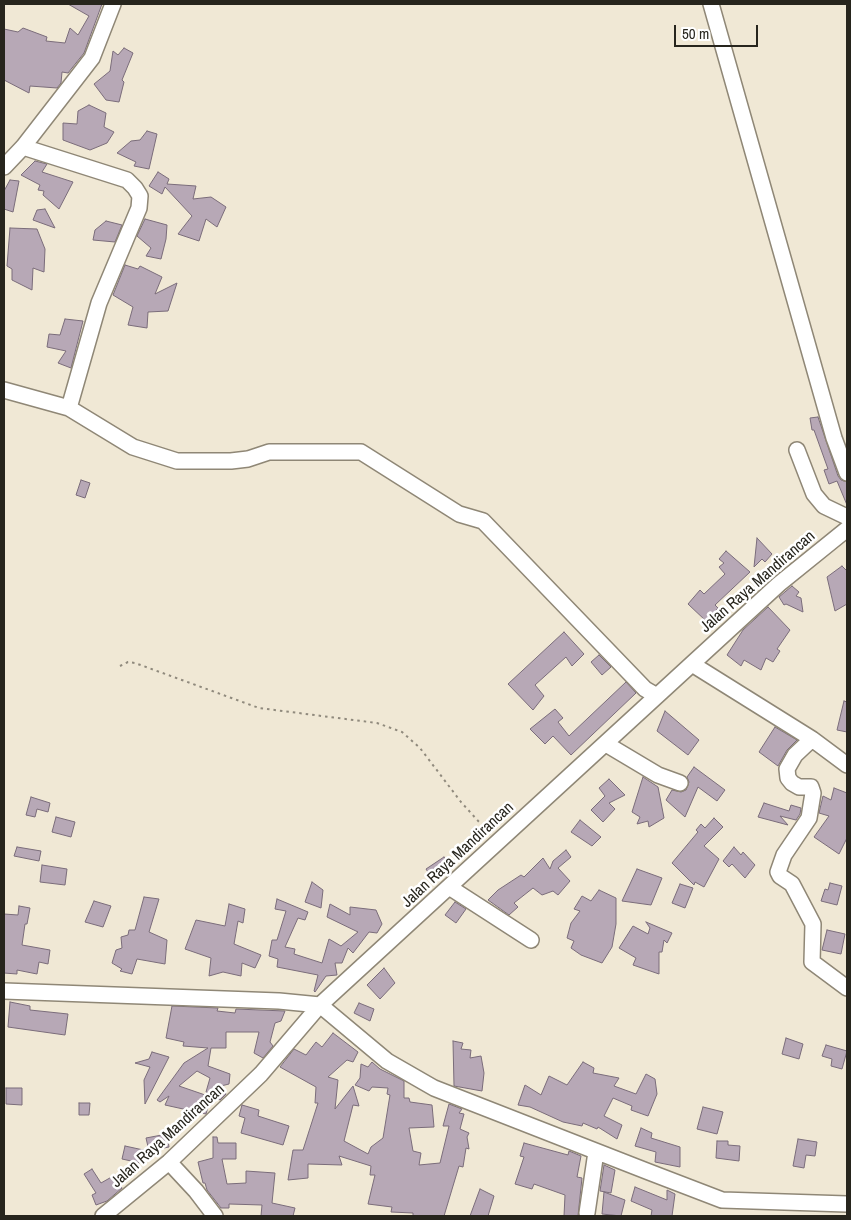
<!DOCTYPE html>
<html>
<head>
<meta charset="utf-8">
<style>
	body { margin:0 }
	#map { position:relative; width:851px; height:1220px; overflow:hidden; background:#f0e8d5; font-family:"Archivo Narrow",sans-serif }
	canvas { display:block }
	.frame { position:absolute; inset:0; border:5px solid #27251d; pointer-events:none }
	.scale { position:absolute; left:674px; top:25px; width:84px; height:22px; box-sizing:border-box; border:2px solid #27251d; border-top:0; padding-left:6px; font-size:15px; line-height:18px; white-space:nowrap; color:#27251d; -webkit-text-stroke:4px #fff; paint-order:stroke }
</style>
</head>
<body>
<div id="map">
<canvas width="851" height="1220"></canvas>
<div class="frame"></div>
<div class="scale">50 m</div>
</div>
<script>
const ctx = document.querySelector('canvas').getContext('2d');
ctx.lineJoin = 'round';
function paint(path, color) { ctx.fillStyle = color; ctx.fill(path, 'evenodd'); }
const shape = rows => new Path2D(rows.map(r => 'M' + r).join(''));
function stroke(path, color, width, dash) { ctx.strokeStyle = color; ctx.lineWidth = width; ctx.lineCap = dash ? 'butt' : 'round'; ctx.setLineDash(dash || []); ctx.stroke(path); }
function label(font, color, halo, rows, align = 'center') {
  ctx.font = font + ' "Archivo Narrow",sans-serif'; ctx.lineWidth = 5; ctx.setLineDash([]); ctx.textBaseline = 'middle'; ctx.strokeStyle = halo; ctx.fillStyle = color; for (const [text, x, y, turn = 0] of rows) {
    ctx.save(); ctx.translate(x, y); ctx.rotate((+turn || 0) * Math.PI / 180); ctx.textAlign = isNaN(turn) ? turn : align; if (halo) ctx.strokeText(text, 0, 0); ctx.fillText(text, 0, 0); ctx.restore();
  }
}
const building = shape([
	[68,4,102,4,84,53,68,73,62,72,61,83,57,88,30,86,29,93,4,80,4,29,18,32,23,28,47,37,46,41,65,43,70,28,78,35,89,16,68,4],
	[124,48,133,53,122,80,124,82,119,102,106,100,94,84,110,71,113,51,118,55,124,48],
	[89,105,106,113,104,127,114,132,107,143,90,150,63,140,63,123,77,124,78,111,89,105],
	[147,131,157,134,149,169,134,166,136,162,117,153,131,141,140,140,147,131],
	[35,161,47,164,42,172,73,182,59,209,43,195,44,191,38,190,40,185,21,175,35,161],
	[158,172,169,179,167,184,196,186,193,199,211,197,226,207,217,227,206,219,199,241,178,234,192,216,165,187,162,194,149,186,158,172],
	[10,180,19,181,13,212,4,209,4,191,10,180],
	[45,209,55,228,33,220,37,210,45,209],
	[145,219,167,225,166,239,161,259,146,256,151,248,137,236,145,219],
	[106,221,122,225,115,242,93,240,95,230,106,221],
	[10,228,37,229,45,249,44,272,33,268,32,290,12,280,12,269,7,266,10,228],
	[125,265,138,269,140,266,162,277,155,294,177,283,168,311,148,312,147,328,128,325,133,307,113,295,125,265],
	[65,319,83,321,71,368,58,363,66,351,47,347,49,334,60,335,65,319],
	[818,417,838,476,841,480,847,482,847,505,837,481,829,484,824,470,828,469,814,430,812,430,810,418,818,417],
	[81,480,90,483,85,498,76,495,81,480],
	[757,538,772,554,765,562,762,559,754,567,757,538],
	[726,551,750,572,715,605,718,608,706,621,688,604,700,590,704,594,725,574,719,567,724,563,719,559,726,551],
	[842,566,847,571,847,604,835,611,827,577,842,566],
	[792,586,799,592,796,596,801,598,803,612,786,604,784,605,779,597,792,586],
	[768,607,790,630,777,649,780,651,773,662,766,658,761,670,744,660,741,666,727,655,743,630,768,607],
	[564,632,584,654,572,666,566,657,535,685,544,696,533,710,508,684,564,632],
	[599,655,611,667,602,675,591,662,599,655],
	[626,682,636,693,571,755,553,736,545,744,530,729,555,709,563,718,558,722,569,736,626,682],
	[844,701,847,702,847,732,837,730,844,701],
	[665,711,699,740,688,755,657,731,665,711],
	[775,727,797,740,787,750,778,766,759,752,775,727],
	[694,767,725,790,717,801,698,787,685,817,666,800,672,790,681,792,686,790,689,782,687,777,694,767],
	[643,777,658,787,664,818,649,827,648,821,637,824,640,817,632,812,643,777],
	[609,779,625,795,609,803,615,809,603,822,591,810,605,796,599,788,609,779],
	[834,788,847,793,847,838,839,854,814,837,829,816,819,813,823,796,831,800,834,788],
	[31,797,50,803,48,812,37,809,35,817,26,815,31,797],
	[764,803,789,811,791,805,801,808,800,814,796,820,780,816,788,825,758,817,764,803],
	[56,817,75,822,71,837,52,832,56,817],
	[714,818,723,827,704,846,719,859,704,887,695,882,694,885,672,863,698,832,696,830,701,824,705,828,714,818],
	[580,820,601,837,592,846,571,832,580,820],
	[17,847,41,851,39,861,14,856,17,847],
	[734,847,741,855,743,852,755,865,745,878,732,864,729,867,723,861,734,847],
	[566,850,571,857,558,868,570,881,558,895,553,891,542,895,533,888,514,903,518,907,509,915,488,900,498,890,521,875,524,877,543,858,550,869,553,861,566,850],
	[444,857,452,868,433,880,426,869,444,857],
	[42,865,67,869,65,885,40,882,42,865],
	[637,869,662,878,651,905,622,901,637,869],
	[312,882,323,890,321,908,305,902,312,882],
	[830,883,842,886,837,905,821,901,825,889,828,890,830,883],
	[680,884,693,888,685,908,672,903,680,884],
	[599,890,616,898,616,924,612,947,602,963,581,955,571,948,574,941,567,938,571,923,580,911,574,909,582,896,591,901,599,890],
	[144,897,159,899,149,932,167,940,165,964,137,959,132,974,120,971,122,969,112,963,116,950,122,948,121,937,128,935,129,930,135,930,144,897],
	[277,899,308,912,305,920,298,918,285,947,295,949,294,954,322,963,329,939,341,946,358,932,327,917,330,904,350,915,350,907,376,910,382,924,377,933,369,932,353,953,348,948,342,963,335,963,337,975,326,976,315,992,314,991,318,975,277,967,278,959,269,956,272,940,277,940,286,911,275,909,277,899],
	[94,901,111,906,103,927,85,922,94,901],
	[455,902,466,909,456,923,445,915,455,902],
	[229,904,245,909,243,923,238,921,234,944,261,955,255,968,242,963,241,976,223,972,209,976,211,958,185,949,196,920,225,926,229,904],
	[19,906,30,908,27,924,25,924,22,945,50,950,48,964,39,962,37,974,17,970,17,974,4,973,4,914,18,915,19,906],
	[646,922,672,933,667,943,664,940,662,952,659,952,659,974,633,965,636,958,619,948,633,926,648,934,650,928,646,922],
	[827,930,845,934,841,954,822,950,827,930],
	[384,968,395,983,380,999,367,985,384,968],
	[10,1002,30,1006,30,1010,68,1014,65,1035,8,1027,10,1002],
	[359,1003,374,1009,370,1021,354,1013,359,1003],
	[172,1006,218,1008,217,1011,235,1013,236,1009,285,1011,281,1021,275,1023,270,1042,273,1046,263,1058,254,1053,259,1032,226,1032,226,1048,211,1048,208,1066,230,1074,229,1084,221,1086,226,1094,220,1100,206,1092,210,1078,197,1071,179,1086,211,1097,206,1114,165,1105,169,1096,160,1102,157,1100,184,1063,208,1048,183,1046,184,1042,166,1038,172,1006],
	[333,1033,358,1052,353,1062,347,1060,328,1077,338,1080,335,1109,353,1086,359,1106,353,1105,344,1141,368,1154,371,1147,383,1138,390,1095,387,1094,388,1088,372,1087,369,1091,355,1085,360,1078,361,1064,368,1067,372,1062,380,1069,404,1081,404,1098,409,1098,410,1102,432,1105,434,1127,409,1128,413,1151,421,1153,419,1165,440,1163,449,1126,443,1126,449,1104,462,1109,459,1113,464,1114,460,1129,469,1133,467,1137,469,1149,466,1148,463,1167,459,1166,444,1216,413,1216,413,1213,391,1212,392,1207,368,1204,375,1175,370,1175,371,1166,339,1156,342,1165,308,1164,308,1178,288,1180,293,1150,303,1150,318,1103,315,1103,316,1087,280,1067,294,1049,306,1055,316,1042,322,1047,333,1033],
	[786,1038,803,1044,799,1059,782,1054,786,1038],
	[453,1041,463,1043,461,1049,471,1050,470,1058,481,1056,484,1073,482,1091,454,1086,453,1041],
	[826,1045,847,1051,842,1069,831,1066,832,1059,822,1056,826,1045],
	[152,1052,169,1057,145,1104,144,1080,150,1067,135,1063,149,1059,152,1052],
	[583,1062,594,1068,593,1073,619,1078,614,1086,636,1094,646,1074,655,1079,657,1094,648,1116,631,1110,632,1106,613,1098,604,1116,622,1125,617,1139,598,1127,597,1129,583,1123,582,1126,563,1122,530,1107,518,1105,525,1085,541,1095,549,1076,567,1085,583,1062],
	[6,1088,22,1088,22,1105,6,1104,6,1088],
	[79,1103,90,1103,89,1115,79,1115,79,1103],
	[242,1105,259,1110,258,1116,289,1126,283,1145,241,1133,245,1118,239,1116,242,1105],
	[703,1107,723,1112,717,1134,697,1129,703,1107],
	[641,1128,652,1133,651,1138,680,1147,680,1167,655,1162,656,1152,635,1146,641,1128],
	[167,1134,169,1147,149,1151,146,1138,167,1134],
	[213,1137,217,1137,218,1143,236,1143,236,1159,222,1159,227,1184,246,1183,246,1171,275,1173,272,1203,295,1208,293,1216,261,1216,262,1205,229,1204,229,1208,221,1208,207,1190,205,1183,203,1183,198,1162,213,1158,213,1137],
	[798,1139,817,1142,815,1156,806,1155,804,1168,793,1166,798,1139],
	[717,1141,728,1141,728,1145,740,1146,739,1161,716,1158,717,1141],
	[524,1143,568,1155,569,1151,581,1156,577,1177,582,1178,578,1216,564,1216,565,1195,534,1184,532,1189,515,1184,524,1157,520,1156,524,1143],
	[125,1146,148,1151,145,1164,122,1159,125,1146],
	[604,1165,615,1170,611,1193,600,1191,604,1165],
	[92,1169,101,1183,115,1175,122,1188,107,1201,96,1205,92,1195,96,1193,84,1174,92,1169],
	[635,1187,667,1200,667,1190,675,1194,672,1216,651,1216,652,1210,631,1201,635,1187],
	[480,1189,494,1196,488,1216,470,1216,480,1189],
	[604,1192,625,1200,621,1216,602,1214,604,1192]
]);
const path = shape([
	[120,666,128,662,135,663,259,708,377,723,402,732,420,748,461,802,489,833]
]);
const minor = shape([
	[711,4,834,438,847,473],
	[23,147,127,180,135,188,140,196,139,208,99,303,69,408],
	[4,167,23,147,92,58,113,4],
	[4,390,69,408,133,447,177,461,231,461,248,459,269,452,361,452,459,514,483,521,645,689,657,696],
	[797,450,814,494,824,506,847,517],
	[692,664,812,739,847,765],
	[812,739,795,755,787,769,788,778,792,783,799,787,811,787,813,793,809,818,784,855,778,872,780,876,792,884,813,924,812,962,847,988],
	[606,744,658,775,680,783],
	[449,887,531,940],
	[4,991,279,1001,320,1005,387,1061,434,1088,649,1172,722,1200,847,1204],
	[169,1162,196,1191,215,1216],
	[587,1213,596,1152],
	[103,1216,169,1162,261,1074,320,1005,779,584,847,529]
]);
const streetNames = [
	["Jalan Raya Mandirancan",758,582,-41],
	["Jalan Raya Mandirancan",458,855,-43],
	["Jalan Raya Mandirancan",168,1136,-42]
];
paint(building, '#b7a8b6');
stroke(building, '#7a6c7a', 1);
stroke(minor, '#8f8776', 18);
stroke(path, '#908a7d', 2, [2.5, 4]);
stroke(minor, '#fff', 15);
label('16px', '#27251d', '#fff', streetNames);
</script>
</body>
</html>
